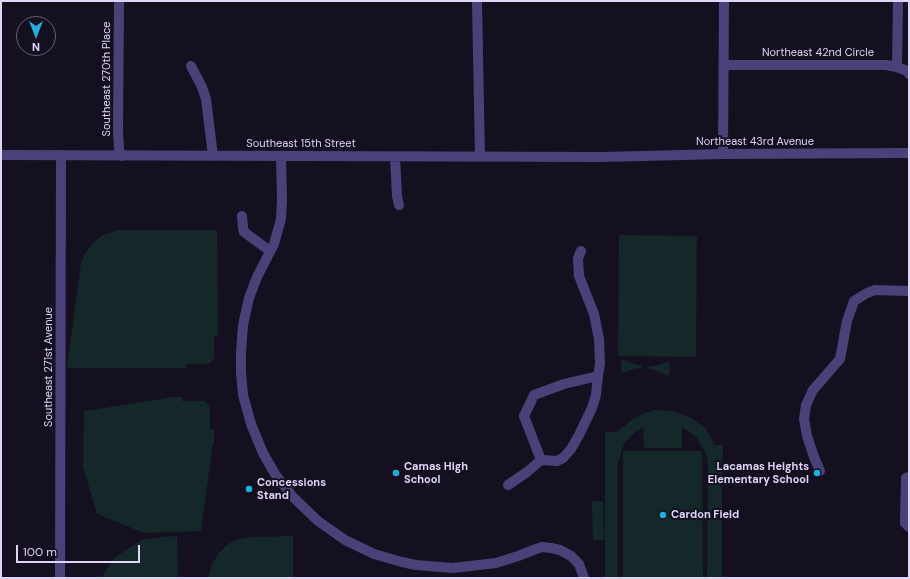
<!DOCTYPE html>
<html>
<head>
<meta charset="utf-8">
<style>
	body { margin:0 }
	#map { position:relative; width:910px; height:579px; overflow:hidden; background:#151020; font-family:"DM Sans",sans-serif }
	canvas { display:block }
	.frame { position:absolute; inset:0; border:2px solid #ded5f9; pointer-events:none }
	.north { position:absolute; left:16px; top:16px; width:40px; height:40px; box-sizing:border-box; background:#151020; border:1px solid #655f77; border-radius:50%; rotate:180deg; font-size:11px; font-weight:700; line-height:16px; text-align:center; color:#ded5f9 }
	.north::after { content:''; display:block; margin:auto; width:14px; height:18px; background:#1eb0dc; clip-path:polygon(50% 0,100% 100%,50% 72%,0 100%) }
	.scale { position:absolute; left:16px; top:545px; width:124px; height:18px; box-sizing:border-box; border:2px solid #ded5f9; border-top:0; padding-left:5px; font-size:12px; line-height:14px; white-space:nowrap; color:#ded5f9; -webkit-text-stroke:3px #151020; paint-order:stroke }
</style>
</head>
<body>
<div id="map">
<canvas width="910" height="579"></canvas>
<div class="frame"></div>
<div class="north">N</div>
<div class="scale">100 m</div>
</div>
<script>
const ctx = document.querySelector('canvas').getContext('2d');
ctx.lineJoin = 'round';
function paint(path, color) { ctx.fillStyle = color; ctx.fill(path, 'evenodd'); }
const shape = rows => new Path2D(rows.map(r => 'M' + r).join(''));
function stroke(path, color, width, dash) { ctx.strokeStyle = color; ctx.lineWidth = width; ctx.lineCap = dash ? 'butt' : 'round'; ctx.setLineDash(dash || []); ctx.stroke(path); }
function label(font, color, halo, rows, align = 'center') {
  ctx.font = font + ' "DM Sans",sans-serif'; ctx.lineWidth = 4; ctx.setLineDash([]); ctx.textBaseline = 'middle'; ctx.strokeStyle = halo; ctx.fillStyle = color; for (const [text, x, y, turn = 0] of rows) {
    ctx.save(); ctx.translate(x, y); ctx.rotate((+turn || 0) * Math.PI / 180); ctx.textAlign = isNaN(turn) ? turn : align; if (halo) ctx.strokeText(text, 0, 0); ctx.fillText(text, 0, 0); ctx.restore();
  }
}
const green = shape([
	[117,230,217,230,218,336,214,336,214,359,208,364,186,364,186,368,67,368,81,263,84,255,94,242,101,236],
	[619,235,697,236,696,357,618,356],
	[622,359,636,365,642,365,642,369,637,368,622,373,621,369],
	[669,362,670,371,668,376,654,370,649,369,649,366,655,366],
	[168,397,182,397,182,401,204,401,210,406,210,429,214,429,214,443,213,443,201,531,144,533,97,514,83,467,84,411,168,398],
	[656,410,672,411,690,417,706,429,715,445,723,445,723,455,722,455,722,578,707,578,708,465,707,457,704,450,696,437,682,427,682,448,644,448,643,427,634,433,624,444,618,463,618,578,605,578,605,432,617,432,633,419,642,414],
	[623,451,702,451,703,578,623,578],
	[592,501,603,501,604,540,593,540],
	[177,536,178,578,101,578,115,557,142,540,160,537],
	[293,536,293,578,208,578,212,564,218,554,226,546,235,540,251,537]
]);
const minor = shape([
	[119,1,118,131,119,149,122,156],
	[477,1,480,157],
	[724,65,886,65,897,67,907,71,909,74],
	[191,66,202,87,206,99,213,156],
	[897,67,898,1],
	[723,154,724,1],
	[1,155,601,157,723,154,909,153],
	[281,156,282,199,281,219,274,244,257,277,249,298,243,325,241,353,241,372,243,395,251,424,263,453,275,474,293,497,318,521,345,540,374,554,402,562,416,565,453,568,496,563,518,556,536,549,542,547,551,548,560,550,571,556,579,564,584,578],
	[395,157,397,196,399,205],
	[242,216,243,228,244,232,270,251],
	[581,251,578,258,579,276,594,314,599,339,600,364,598,376],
	[820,471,814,457,807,436,804,419,806,405,813,390,840,359,847,321,854,301,867,293,875,290,909,291],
	[909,477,906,478,905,523,909,527],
	[508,485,527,472,541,460,524,416,534,395,564,384,598,376,596,395,592,408,579,435,571,449,563,458,557,461,541,460],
	[60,578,61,155]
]);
const markers = [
	[396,473,4,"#1eb0dc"],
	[817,473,4,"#1eb0dc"],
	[249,489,4,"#1eb0dc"],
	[663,515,4,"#1eb0dc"]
];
const streetNames = [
	["Northeast 42nd Circle",818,53],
	["Southeast 270th Place",107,79,-90],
	["Northeast 43rd Avenue",755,142],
	["Southeast 15th Street",301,144],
	["Southeast 271st Avenue",49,367,-90]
];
const poiNames = [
	["Camas High",404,467],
	["School",404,480],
	["Lacamas Heights",809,467,"right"],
	["Elementary School",809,480,"right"],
	["Concessions",257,483],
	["Stand",257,496],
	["Cardon Field",671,515]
];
paint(green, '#142729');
stroke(minor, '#4b4179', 10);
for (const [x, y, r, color] of markers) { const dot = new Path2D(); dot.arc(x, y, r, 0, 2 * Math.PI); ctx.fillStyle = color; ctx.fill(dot); stroke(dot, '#151020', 1.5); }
label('11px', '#ded5f9', '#151020', streetNames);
label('bold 11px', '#ded5f9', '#151020', poiNames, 'left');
</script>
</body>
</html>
